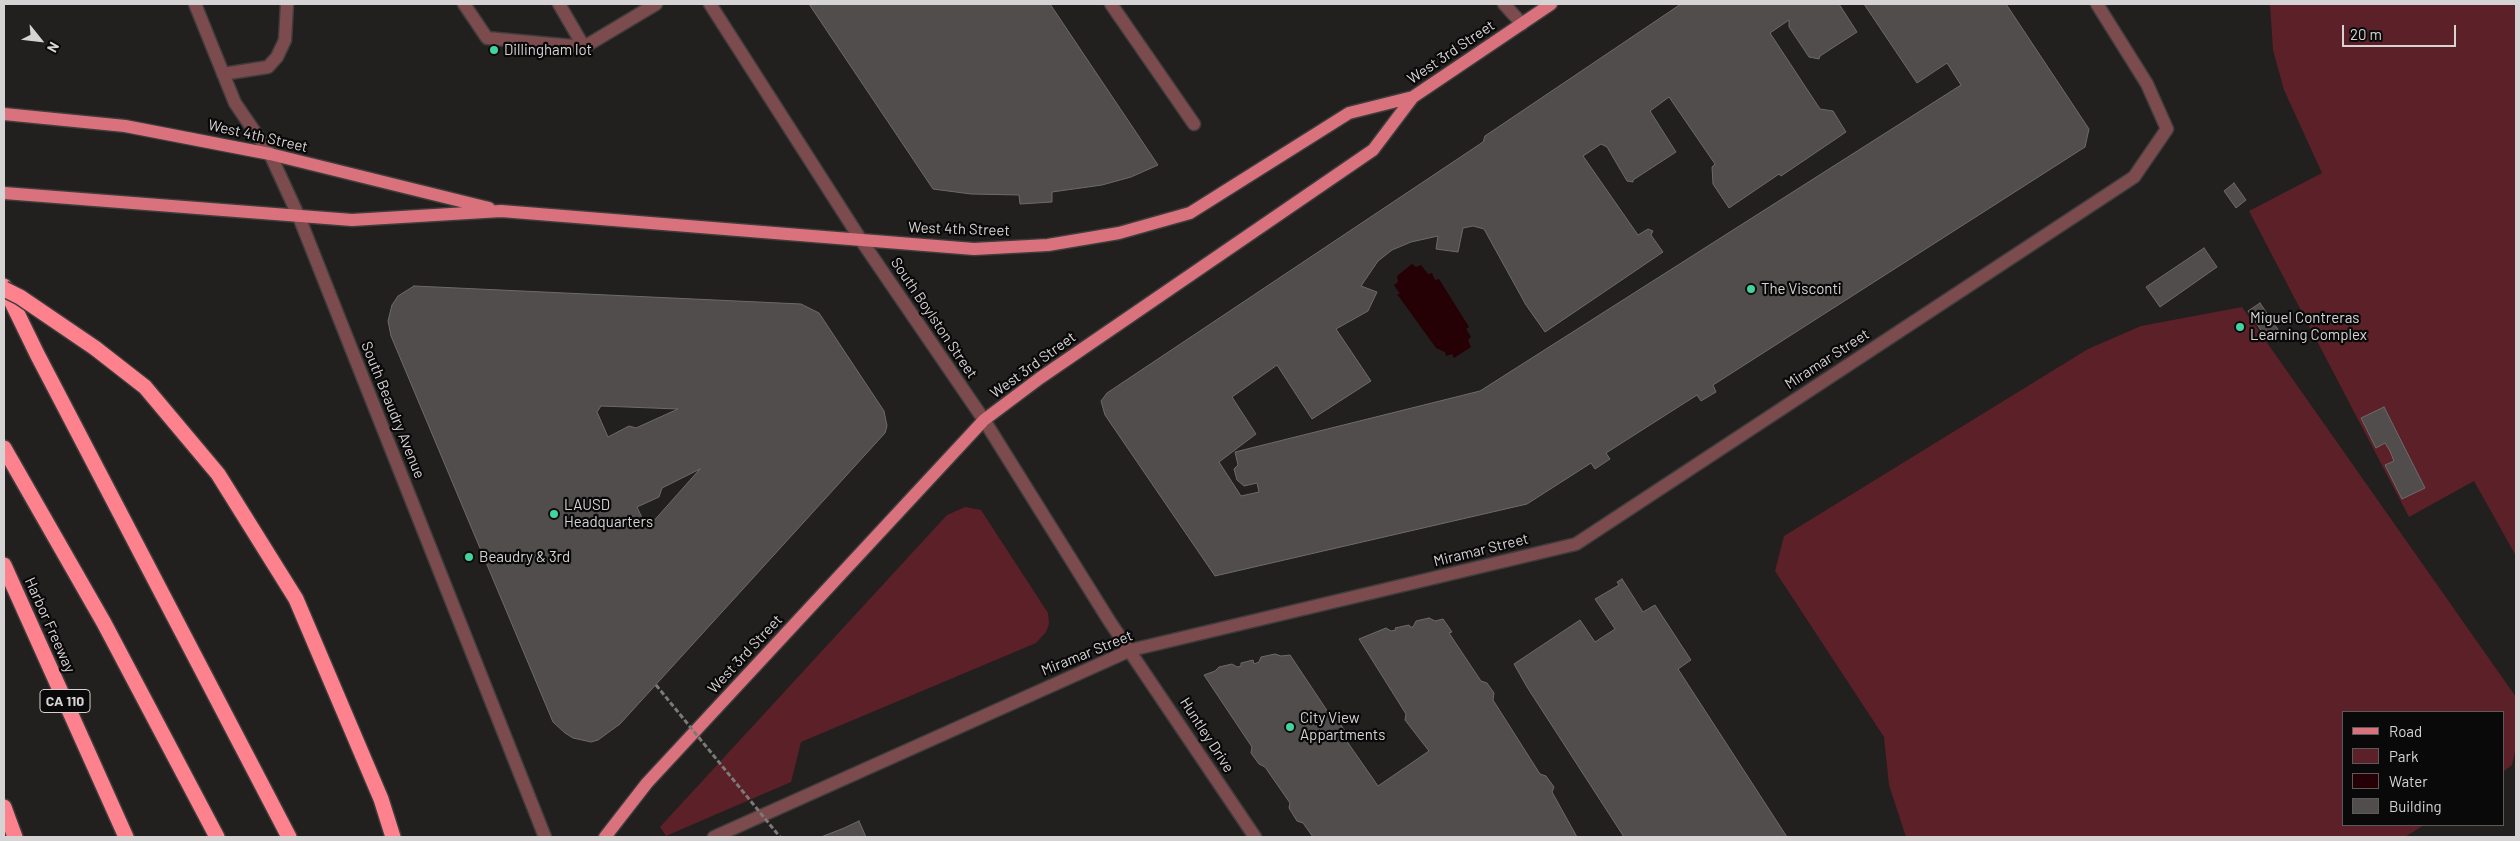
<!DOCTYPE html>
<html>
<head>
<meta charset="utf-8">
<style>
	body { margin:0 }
	#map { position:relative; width:2520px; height:841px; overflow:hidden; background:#221f1f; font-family:Barlow,sans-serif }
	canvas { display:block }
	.frame { position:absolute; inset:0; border:5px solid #d6d3d4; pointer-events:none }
	.legend { position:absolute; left:2342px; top:711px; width:162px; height:115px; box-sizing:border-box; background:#0a0909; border:1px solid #5c5a5a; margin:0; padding:6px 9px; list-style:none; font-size:15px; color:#d6d3d4 }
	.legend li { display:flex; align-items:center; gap:10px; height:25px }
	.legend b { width:25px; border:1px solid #5c5a5a }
	.north { position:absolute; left:15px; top:15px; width:50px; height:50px; -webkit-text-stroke:4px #0a0909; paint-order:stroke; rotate:119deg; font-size:14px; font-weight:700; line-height:20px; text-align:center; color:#d6d3d4 }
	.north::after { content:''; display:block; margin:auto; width:18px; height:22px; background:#d6d3d4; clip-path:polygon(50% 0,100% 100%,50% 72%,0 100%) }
	.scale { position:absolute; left:2342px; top:25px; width:114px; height:22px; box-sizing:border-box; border:2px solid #d6d3d4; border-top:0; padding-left:6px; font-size:15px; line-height:18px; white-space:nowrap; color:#d6d3d4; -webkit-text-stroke:4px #0a0909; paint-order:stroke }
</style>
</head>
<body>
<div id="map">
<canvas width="2520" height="841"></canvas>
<div class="frame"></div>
<ul class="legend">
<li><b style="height:6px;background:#d9727c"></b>Road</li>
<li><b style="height:14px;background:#5b2028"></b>Park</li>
<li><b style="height:14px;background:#250004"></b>Water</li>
<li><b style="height:14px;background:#514d4d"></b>Building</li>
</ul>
<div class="north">N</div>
<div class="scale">20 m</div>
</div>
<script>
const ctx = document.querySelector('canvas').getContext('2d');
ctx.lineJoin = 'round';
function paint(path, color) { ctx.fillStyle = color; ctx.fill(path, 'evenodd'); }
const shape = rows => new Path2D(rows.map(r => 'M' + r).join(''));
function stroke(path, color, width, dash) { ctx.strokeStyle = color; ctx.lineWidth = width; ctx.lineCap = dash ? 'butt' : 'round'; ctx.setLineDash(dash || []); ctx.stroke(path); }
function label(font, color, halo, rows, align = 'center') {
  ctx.font = font + ' Barlow,sans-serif'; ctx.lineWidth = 4.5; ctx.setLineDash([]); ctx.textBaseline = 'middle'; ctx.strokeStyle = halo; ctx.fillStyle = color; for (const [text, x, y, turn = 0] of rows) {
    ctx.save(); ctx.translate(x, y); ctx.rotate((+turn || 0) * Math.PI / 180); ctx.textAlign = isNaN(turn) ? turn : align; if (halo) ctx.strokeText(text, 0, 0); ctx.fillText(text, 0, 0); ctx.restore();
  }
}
const green = shape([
	[2270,4,2516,4,2516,556,2474,481,2409,517,2249,211,2322,173,2284,90,2273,50],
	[2242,307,2516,697,2516,747,2512,765,2504,771,2504,712,2344,712,2344,825,2424,825,2405,837,1906,837,1889,785,1884,737,1775,571,1784,536,2088,349,2141,326],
	[965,507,981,510,1048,613,1049,624,1046,632,1036,643,801,742,791,782,666,836,660,827,947,515]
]);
const water = shape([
	[1412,264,1416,267,1421,265,1428,274,1432,273,1435,280,1439,279,1469,327,1466,329,1471,337,1468,340,1471,347,1454,358,1452,354,1446,356,1445,352,1436,348,1397,294,1400,294,1394,285,1398,282,1397,276]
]);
const building = shape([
	[809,4,1050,4,1158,165,1131,177,1102,185,1052,192,1052,202,1020,204,1019,195,971,194,933,189,809,4],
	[1681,4,1839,4,1857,32,1820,56,1819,59,1809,57,1789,27,1789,20,1770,33,1820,109,1833,111,1846,132,1781,176,1779,174,1729,208,1713,184,1712,167,1715,164,1669,97,1650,111,1676,152,1633,180,1633,182,1627,181,1607,147,1601,144,1583,156,1638,235,1648,229,1653,231,1651,235,1663,252,1545,332,1526,305,1484,229,1473,226,1463,228,1458,252,1436,249,1438,236,1411,242,1392,250,1378,261,1361,286,1377,292,1368,311,1336,329,1371,381,1312,419,1277,365,1232,397,1256,434,1219,462,1241,496,1259,492,1257,483,1244,486,1237,480,1234,469,1238,465,1235,452,1480,391,1961,85,1947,63,1917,83,1864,4,2006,4,2089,129,2085,147,1713,385,1716,392,1701,401,1697,395,1606,453,1610,459,1595,469,1591,463,1527,504,1215,576,1105,415,1101,401,1107,393,1483,142,1485,136,1681,4],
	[2234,183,2246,200,2236,208,2224,191,2234,183],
	[2204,248,2217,267,2160,307,2146,287,2204,248],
	[414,286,801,304,819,313,884,411,887,426,885,433,620,724,598,740,591,742,573,738,565,733,553,722,391,336,388,321,392,305,398,296,414,286],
	[601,406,678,409,636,428,629,426,608,437,597,412,601,406],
	[700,469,651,524,644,522,637,507,659,497,662,488,700,469],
	[2260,303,2279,331,2267,339,2248,311,2260,303],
	[2384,407,2425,488,2402,499,2385,465,2394,461,2390,451,2385,443,2376,448,2361,418,2384,407],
	[1622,579,1643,612,1655,605,1691,660,1678,669,1787,837,1624,837,1527,687,1514,664,1580,620,1595,642,1615,629,1595,599,1619,585,1617,582,1622,579],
	[1429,618,1435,621,1443,619,1452,632,1449,633,1481,681,1487,683,1494,693,1493,700,1540,774,1546,776,1554,787,1552,792,1577,837,1313,837,1303,823,1297,821,1289,808,1290,803,1265,767,1259,764,1251,753,1252,747,1204,675,1215,671,1219,667,1232,664,1237,667,1241,666,1241,663,1253,660,1254,664,1259,662,1261,657,1275,654,1281,656,1290,655,1334,721,1339,722,1347,734,1346,740,1378,786,1429,751,1405,720,1406,714,1359,639,1386,628,1391,631,1396,630,1395,628,1409,625,1410,627,1413,627,1416,621,1429,618],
	[859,821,866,837,821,837,844,828,859,821]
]);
const minor = shape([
	[195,4,235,103,270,154,299,217,545,837],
	[464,4,487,38,584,47,559,4],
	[710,4,861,240,984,420,1110,622,1255,837],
	[1111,4,1194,124],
	[1504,4,1522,24],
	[584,47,656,4],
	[223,74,268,67,277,57,285,40,287,4],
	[714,837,1131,650,1576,544,2134,177,2167,129,2147,84,2097,4]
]);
const major = shape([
	[4,114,125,126,270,154,489,208],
	[4,193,352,220,501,211,974,249,1048,245,1119,233,1190,213,1349,113,1413,97],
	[605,837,647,783,984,420,1040,378,1373,150,1413,97,1551,4]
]);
const highway = shape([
	[4,286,37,354,289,837],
	[95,348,145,387,218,474,296,599,381,799,393,837],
	[4,448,104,623,217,837],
	[4,565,126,837],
	[4,807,15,837]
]);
const pathBridge = shape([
	[656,685,780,837]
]);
const highwayBridge = shape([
	[4,289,20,297,95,348]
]);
const markers = [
	[494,50,5,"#41d4a1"],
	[1751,289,5,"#41d4a1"],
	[2240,327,5,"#41d4a1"],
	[554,514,5,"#41d4a1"],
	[469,557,5,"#41d4a1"],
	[1290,727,5,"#41d4a1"]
];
const shields = [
	[65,701,50]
];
const shieldNames = [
	["CA 110",65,701]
];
const poiNames = [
	["Dillingham lot",504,50],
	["The Visconti",1761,289],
	["Miguel Contreras",2250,318],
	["Learning Complex",2250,335],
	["LAUSD",564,505],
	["Headquarters",564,522],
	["Beaudry & 3rd",479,557],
	["City View",1300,718],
	["Appartments",1300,735]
];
const streetNames = [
	["West 3rd Street",1451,52,-34],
	["West 4th Street",258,136,13],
	["West 4th Street",959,229,2],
	["South Boylston Street",934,318,56],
	["Miramar Street",1827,359,-33],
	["West 3rd Street",1033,365,-36],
	["South Beaudry Avenue",393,410,68],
	["Miramar Street",1481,550,-14],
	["Harbor Freeway",50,625,66],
	["Miramar Street",1087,653,-22],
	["West 3rd Street",745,654,-47],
	["Huntley Drive",1207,735,57]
];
paint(green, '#5b2028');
paint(water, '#250004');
paint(building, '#514d4d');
stroke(building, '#6f6a6a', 1);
stroke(minor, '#3f3c3c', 15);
stroke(major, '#3f3c3c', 15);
stroke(highway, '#3f3c3c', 18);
stroke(minor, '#7c4b4e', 12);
stroke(major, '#d9727c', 12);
stroke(highway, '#fe828e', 15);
stroke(highwayBridge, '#3f3c3c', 18, []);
stroke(pathBridge, '#7c7979', 3, [5, 2.5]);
stroke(highwayBridge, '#fe828e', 15);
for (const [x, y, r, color] of markers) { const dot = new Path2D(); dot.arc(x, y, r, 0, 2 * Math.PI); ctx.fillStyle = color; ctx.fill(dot); stroke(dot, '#0a0909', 2); }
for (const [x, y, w] of shields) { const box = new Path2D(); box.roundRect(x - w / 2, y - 11.5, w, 23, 4); ctx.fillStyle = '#0a0909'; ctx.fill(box); stroke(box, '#d6d3d4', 1); }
label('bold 14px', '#d6d3d4', null, shieldNames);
label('15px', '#d6d3d4', '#0a0909', poiNames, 'left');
label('15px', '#d6d3d4', '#0a0909', streetNames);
</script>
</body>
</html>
